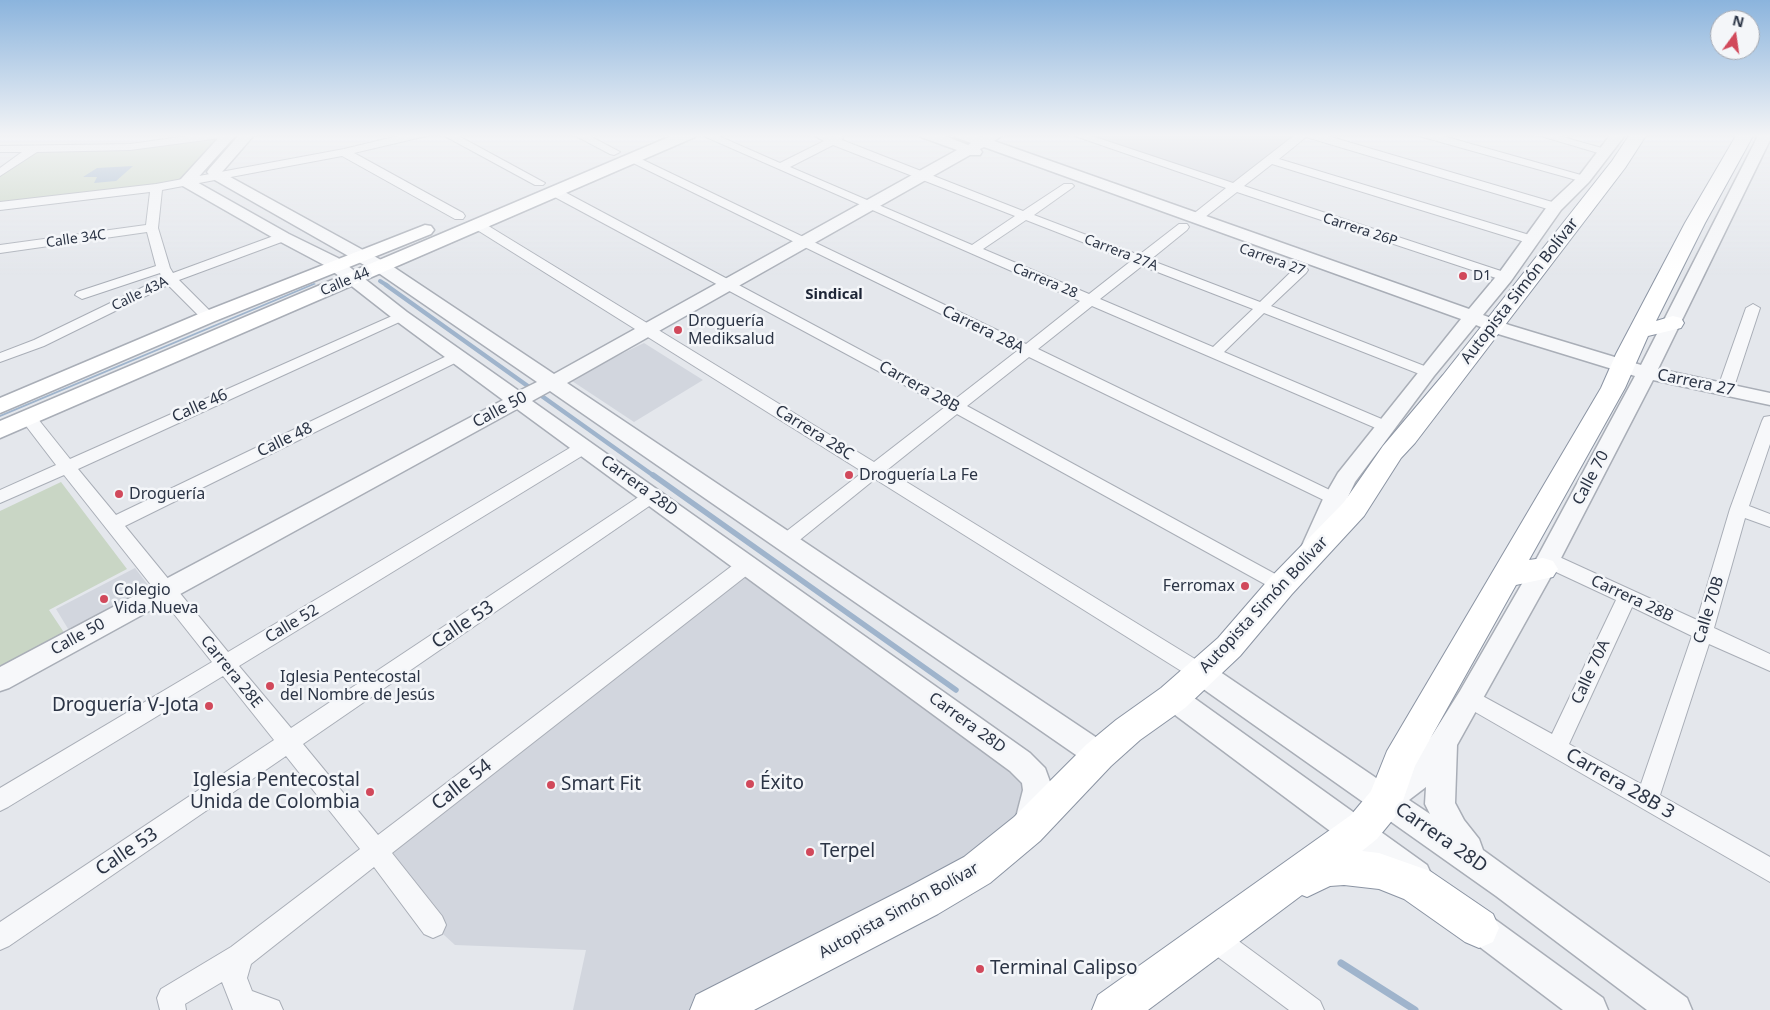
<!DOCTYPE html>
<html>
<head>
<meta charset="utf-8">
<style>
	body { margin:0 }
	#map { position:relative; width:1770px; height:1010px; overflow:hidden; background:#e4e7ec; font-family:"Noto Sans",sans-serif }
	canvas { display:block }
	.north { position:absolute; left:1710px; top:10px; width:50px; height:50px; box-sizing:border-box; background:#f4f6f9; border:1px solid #a4a8b1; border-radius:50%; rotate:14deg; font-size:14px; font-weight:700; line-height:20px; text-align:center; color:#2b3445 }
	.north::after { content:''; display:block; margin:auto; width:18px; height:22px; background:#d1495b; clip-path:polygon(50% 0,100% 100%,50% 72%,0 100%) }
</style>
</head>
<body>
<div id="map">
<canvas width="1770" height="1010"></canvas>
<div class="north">N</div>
</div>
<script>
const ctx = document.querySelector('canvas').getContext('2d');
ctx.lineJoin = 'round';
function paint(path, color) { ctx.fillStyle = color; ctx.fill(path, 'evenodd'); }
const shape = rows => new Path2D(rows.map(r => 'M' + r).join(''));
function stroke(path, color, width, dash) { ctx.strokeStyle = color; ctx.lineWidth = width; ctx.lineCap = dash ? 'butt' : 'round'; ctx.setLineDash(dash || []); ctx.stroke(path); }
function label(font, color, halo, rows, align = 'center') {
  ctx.font = font + ' "Noto Sans",sans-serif'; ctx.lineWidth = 5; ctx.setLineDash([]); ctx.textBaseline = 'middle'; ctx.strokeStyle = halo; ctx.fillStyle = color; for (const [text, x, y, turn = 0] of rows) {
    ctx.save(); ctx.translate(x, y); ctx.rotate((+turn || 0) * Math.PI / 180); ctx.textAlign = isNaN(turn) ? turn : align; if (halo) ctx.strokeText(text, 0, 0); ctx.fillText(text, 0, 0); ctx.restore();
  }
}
const built = shape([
	[1074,134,1303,134,1234,188],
	[644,343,703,380,634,422,569,379],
	[748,564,1027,768,1027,829,711,1010,573,1010,586,950,455,945,433,925,376,851],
	[135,568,151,589,70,632,56,609]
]);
const green = shape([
	[230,134,186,182,0,206,0,173,34,149,91,149],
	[61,482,127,569,49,610,65,634,0,669,0,511]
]);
const water = shape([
	[133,166,116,181,94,183,97,177,83,177,97,168],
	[314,283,316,284,0,417,0,415]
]);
const streamFar3 = shape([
	[380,281,388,286]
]);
const streamFar2 = shape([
	[386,285,654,476]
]);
const streamFar1 = shape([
	[653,475,956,690]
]);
const stream = shape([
	[1341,963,1415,1010]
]);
const minor = shape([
	[201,134,233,134,228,137,130,150,37,152,0,176,0,168,22,152,0,152,0,146,130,144,201,134],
	[406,134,427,134,426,136,354,153,463,213,465,216,463,219,455,219,342,156,162,190,158,228,170,268,173,273,279,234,283,233,289,237,287,240,179,280,213,314,215,317,213,320,203,320,168,285,44,346,0,362,0,353,34,340,162,278,160,273,82,299,75,295,77,292,156,266,147,232,0,253,0,245,146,225,150,192,0,210,0,202,156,184,344,149,406,134],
	[441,134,455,134,545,183,543,185,535,185,441,134],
	[572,134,586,134,620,152,614,155,610,154,572,134],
	[699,134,714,134,780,163,824,141,811,134,827,134,832,137,838,135,842,136,843,138,842,140,1023,211,1064,184,1072,184,1074,186,1072,188,1034,215,1139,255,1179,224,1187,224,1189,227,1187,230,1150,260,1260,302,1296,267,1306,267,1308,270,1306,273,1271,306,1432,369,1435,372,1432,375,1422,375,1264,313,1224,352,1391,423,1393,427,1391,431,1385,432,1092,306,1038,349,1340,495,1343,499,1340,503,1334,505,1029,357,967,406,1288,581,1290,586,1288,591,1281,593,957,414,887,470,1208,667,1211,673,1208,679,1201,682,1194,679,875,479,791,547,785,549,779,547,776,542,779,537,863,472,474,228,472,225,474,222,482,222,874,462,945,407,551,195,549,192,551,189,559,189,954,400,1017,351,629,161,627,159,629,157,637,157,1026,344,1080,301,699,134],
	[833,145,1015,216,972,245,790,167,833,145],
	[1026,220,1131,261,1089,294,983,249,1026,220],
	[1142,266,1253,309,1213,347,1100,299,1142,266],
	[1069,134,1086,134,1233,183,1296,134,1321,134,1559,204,1561,207,1559,210,1551,210,1306,137,1279,159,1536,237,1538,240,1536,243,1528,243,1272,164,1244,186,1510,274,1512,277,1505,281,1237,192,1200,221,1192,221,1190,218,1192,215,1226,188,1069,134],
	[1418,134,1436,134,1588,177,1590,179,1584,182,1580,181,1419,136,1418,134],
	[1534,134,1552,134,1609,150,1611,152,1605,155,1534,134],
	[1753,304,1760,308,1733,390,1730,393,1725,395,1720,393,1717,390,1746,308,1753,304],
	[401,312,406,313,408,316,406,319,78,469,116,515,453,353,463,353,465,356,463,359,125,526,228,652,578,443,584,442,590,443,592,447,590,451,239,666,291,728,646,492,652,490,658,492,661,496,658,500,303,744,378,835,741,559,748,557,755,559,757,564,755,569,392,853,442,916,446,925,442,934,433,938,424,934,374,867,251,964,247,978,252,991,279,1001,283,1010,233,1010,222,982,185,1004,186,1010,160,1010,157,998,161,989,231,947,360,849,286,756,9,946,0,950,0,922,274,740,223,676,8,807,0,811,0,788,212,662,64,475,0,503,0,490,56,465,20,418,22,414,28,413,34,414,70,459,401,312],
	[1770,416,1770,444,1749,506,1770,514,1770,527,1745,518,1714,628,1770,654,1770,671,1709,644,1660,795,1770,857,1770,882,1463,705,1460,699,1463,693,1470,690,1477,693,1552,734,1616,600,1541,565,1539,560,1541,555,1548,553,1555,555,1697,620,1730,509,1762,421,1764,417,1770,416],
	[1632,607,1692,636,1641,784,1569,744,1632,607],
	[1212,924,1221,928,1320,1001,1324,1010,1289,1010,1203,946,1199,937,1203,928,1212,924]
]);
const tertiary = shape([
	[222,134,237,134,195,181,289,234,338,258,407,312,519,391,537,382,380,274,213,179,207,172,209,169,240,134,255,134,222,172,223,173,392,266,554,374,957,150,921,137,919,134,940,134,968,145,971,143,955,137,953,134,974,134,982,137,986,134,1004,134,994,141,1469,309,1499,273,1549,204,1579,176,1611,134,1626,134,1589,182,1561,210,1511,281,1483,315,1509,325,1641,365,1759,134,1770,134,1770,140,1658,369,1770,393,1770,405,1653,380,1560,560,1457,745,1455,803,1464,820,1479,839,1483,850,1687,998,1692,1010,1647,1010,1496,896,1192,681,1188,673,1192,665,1201,662,1210,665,1385,784,1410,766,1433,734,1460,691,1538,556,1635,376,1495,333,1476,325,1434,376,1355,482,1319,558,1311,561,1303,558,1299,552,1323,499,1338,473,1461,319,984,147,980,149,982,152,980,155,970,155,567,383,1109,746,1113,755,1109,764,1099,768,1089,764,550,391,532,401,1030,753,1045,768,1053,790,1041,831,1030,835,1019,831,1015,821,1023,790,1022,783,1010,771,517,409,9,688,0,691,0,667,503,400,395,320,326,266,277,240,181,185,178,182,181,179,222,134],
	[1426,787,1425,804,1430,814,1409,800,1426,787],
	[1173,687,1183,690,1427,865,1432,876,1427,887,1416,891,1405,887,1163,706,1160,698,1163,690,1173,687],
	[1471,905,1482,910,1603,998,1608,1010,1563,1010,1460,932,1455,921,1460,910,1471,905]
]);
const secondary = shape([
	[676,134,697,134,695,137,0,438,0,421,676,134],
	[425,225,431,226,434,230,431,234,215,321,0,413,0,398,201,313,425,225]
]);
const trunk = shape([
	[1630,134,1647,134,1625,168,1415,443,1401,458,1364,516,1292,594,1240,656,1185,708,1140,740,1111,766,1040,841,990,883,938,914,754,1010,690,1010,696,995,910,886,964,857,1014,817,1087,744,1116,720,1161,688,1218,638,1270,578,1344,502,1383,446,1443,375,1612,161,1630,134],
	[1737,134,1754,134,1705,223,1656,321,1673,316,1681,318,1684,323,1681,328,1648,336,1625,388,1529,560,1543,558,1553,561,1558,569,1553,577,1516,585,1415,766,1399,812,1377,839,1362,851,1379,853,1430,871,1493,914,1499,928,1493,942,1479,948,1465,942,1404,899,1379,889,1344,885,1330,886,1307,897,1302,895,1148,1010,1092,1010,1098,995,1351,815,1371,791,1387,751,1601,388,1616,354,1685,223,1737,134]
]);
const markers = [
	[1463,276,5,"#d1495b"],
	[678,330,5,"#d1495b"],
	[849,475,5,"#d1495b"],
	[119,494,5,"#d1495b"],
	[1245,586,5,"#d1495b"],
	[104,599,5,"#d1495b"],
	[270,686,5,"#d1495b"],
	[209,706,5,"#d1495b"],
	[750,784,5,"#d1495b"],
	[551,785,5,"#d1495b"],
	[370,792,5,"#d1495b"],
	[810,852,5,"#d1495b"],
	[980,969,5,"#d1495b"]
];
const farStreetnames = [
	["Carrera 26P",1360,230,18],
	["Calle 34C",76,239,-8],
	["Carrera 27A",1121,253,21],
	["Carrera 27",1272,260,20],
	["Carrera 28",1045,281,23],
	["Calle 44",345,282,-23],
	["Calle 43A",140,294,-26]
];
const farPoinames = [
	["D1",1473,276]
];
const farNeighbourhoodnames = [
	["Sindical",834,295]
];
const streetNames = [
	["Autopista Simón Bolívar",1520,291,-52],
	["Carrera 28A",983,330,26],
	["Carrera 27",1696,383,12],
	["Carrera 28B",919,387,29],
	["Calle 46",200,406,-24],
	["Calle 50",500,410,-28],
	["Carrera 28C",814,433,32],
	["Calle 48",285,440,-26],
	["Calle 70",1591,478,-62],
	["Carrera 28D",639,486,36],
	["Carrera 28B",1632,599,25],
	["Autopista Simón Bolívar",1264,605,-47],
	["Calle 70B",1709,610,-73],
	["Calle 52",292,624,-31],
	["Calle 50",78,637,-29],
	["Carrera 28E",231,672,51],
	["Calle 70A",1591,672,-65],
	["Carrera 28D",967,723,36],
	["Autopista Simón Bolívar",899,911,-29]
];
const poiNames = [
	["Droguería",688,321],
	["Mediksalud",688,339],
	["Droguería La Fe",859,475],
	["Droguería",129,494],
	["Ferromax",1235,586,"right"],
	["Colegio",114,590],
	["Vida Nueva",114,608],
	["Iglesia Pentecostal",280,677],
	["del Nombre de Jesús",280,695]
];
const nearStreetnames = [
	["Calle 53",463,625,-34],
	["Carrera 28B 3",1620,784,30],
	["Calle 54",462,785,-38],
	["Carrera 28D",1441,838,35],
	["Calle 53",127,852,-34]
];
const nearPoinames = [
	["Droguería V-Jota",199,706,"right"],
	["Iglesia Pentecostal",360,781,"right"],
	["Unida de Colombia",360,803,"right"],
	["Éxito",760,784],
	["Smart Fit",561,785],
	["Terpel",820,852],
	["Terminal Calipso",990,969]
];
paint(built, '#d2d6de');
paint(green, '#c9d6c5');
paint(water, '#9fb4cc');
stroke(streamFar3, '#9fb4cc', 4);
stroke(streamFar2, '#9fb4cc', 4.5);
stroke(streamFar1, '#9fb4cc', 5.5);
stroke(stream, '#9fb4cc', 7);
stroke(minor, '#a9aeb7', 2);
stroke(tertiary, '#a9aeb7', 3);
stroke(secondary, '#a9aeb7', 3);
stroke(trunk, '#8b94a3', 2);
paint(minor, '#f7f8fa');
paint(tertiary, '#f7f8fa');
paint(secondary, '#fff');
paint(trunk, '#fff');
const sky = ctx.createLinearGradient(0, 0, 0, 276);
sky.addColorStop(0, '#8bb4dd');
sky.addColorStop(0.49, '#f3f4f6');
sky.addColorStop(1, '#f3f4f600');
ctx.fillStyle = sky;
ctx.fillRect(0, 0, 1770, 276);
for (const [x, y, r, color] of markers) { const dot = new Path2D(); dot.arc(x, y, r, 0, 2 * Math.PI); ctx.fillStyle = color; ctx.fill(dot); stroke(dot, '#f4f6f9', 2); }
label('14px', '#2b3445', '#f4f6f9', farStreetnames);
label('14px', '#2b3445', '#f4f6f9', farPoinames, 'left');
label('bold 15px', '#1d2536', '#f4f6f9', farNeighbourhoodnames);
label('16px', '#2b3445', '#f4f6f9', streetNames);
label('16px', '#2b3445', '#f4f6f9', poiNames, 'left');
label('19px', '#2b3445', '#f4f6f9', nearStreetnames);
label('19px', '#2b3445', '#f4f6f9', nearPoinames, 'left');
</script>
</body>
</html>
